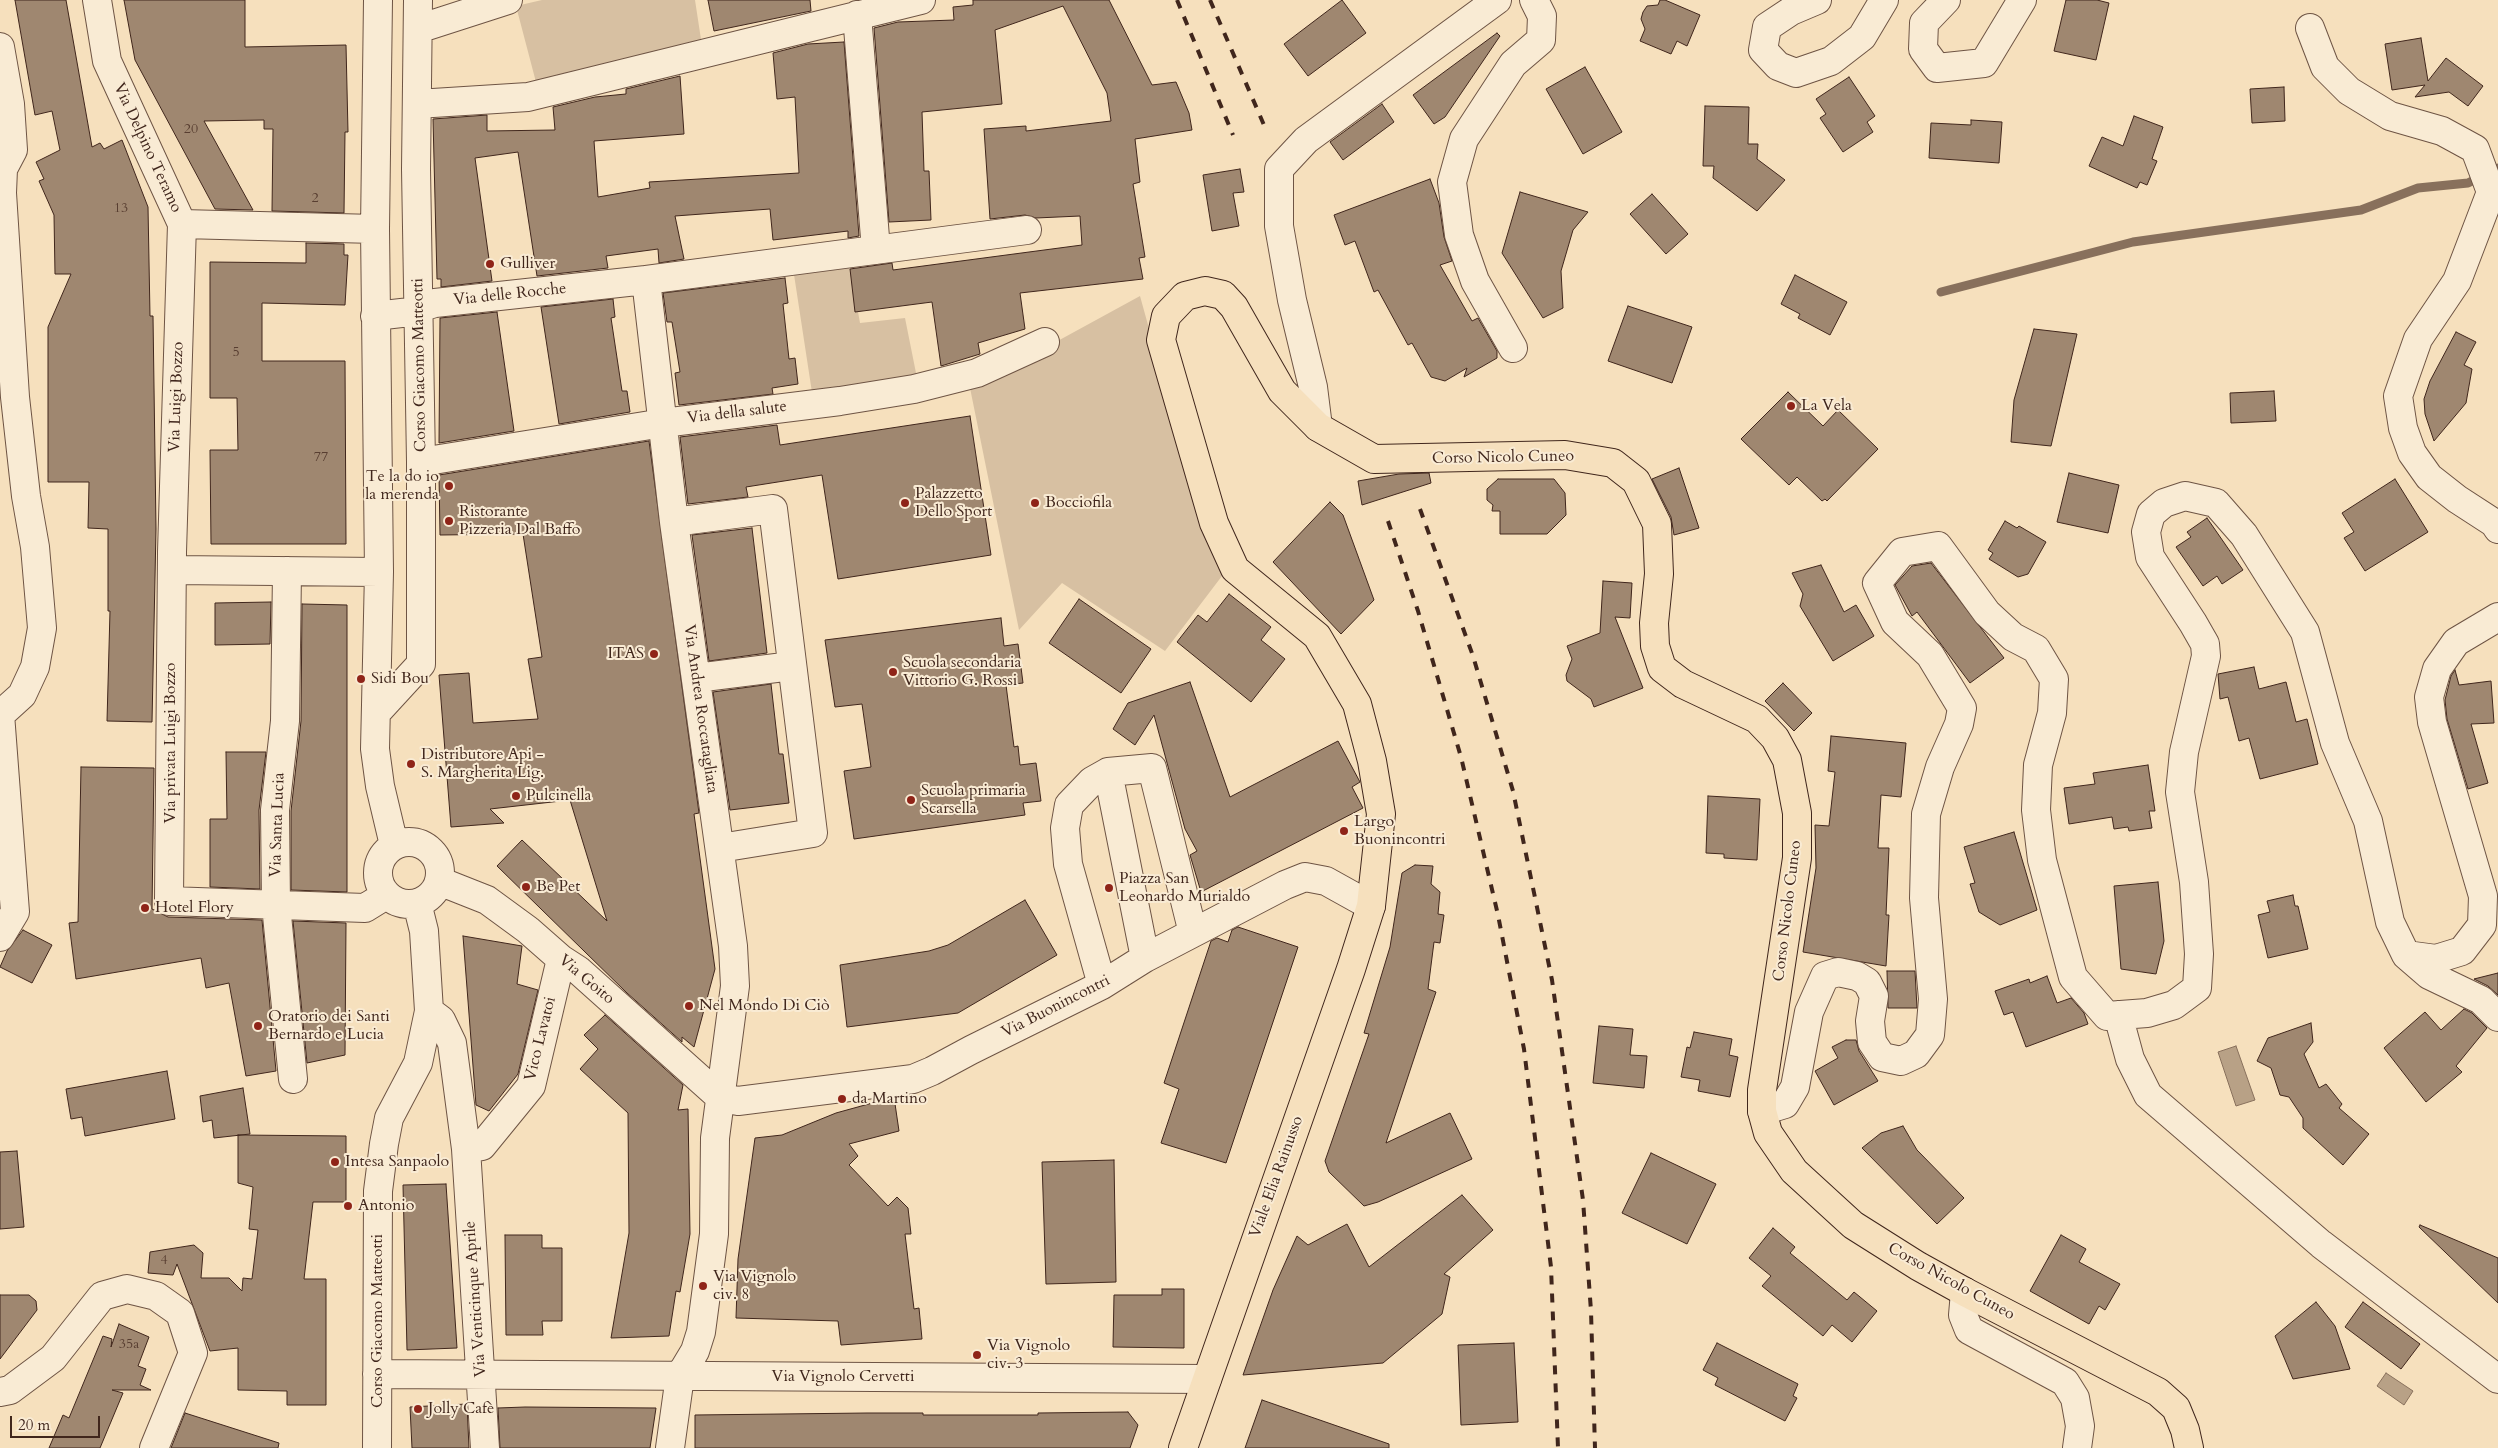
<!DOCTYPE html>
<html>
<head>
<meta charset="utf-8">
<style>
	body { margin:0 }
	#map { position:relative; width:2498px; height:1448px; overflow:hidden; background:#f6e0bd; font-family:Cardo,serif }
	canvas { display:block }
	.scale { position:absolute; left:10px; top:1416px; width:90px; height:22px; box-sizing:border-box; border:2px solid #40261c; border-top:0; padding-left:6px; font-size:15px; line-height:18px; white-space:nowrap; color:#40261c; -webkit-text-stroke:4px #f9ebd4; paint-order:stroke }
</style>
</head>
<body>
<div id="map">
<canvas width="2498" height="1448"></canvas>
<div class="scale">20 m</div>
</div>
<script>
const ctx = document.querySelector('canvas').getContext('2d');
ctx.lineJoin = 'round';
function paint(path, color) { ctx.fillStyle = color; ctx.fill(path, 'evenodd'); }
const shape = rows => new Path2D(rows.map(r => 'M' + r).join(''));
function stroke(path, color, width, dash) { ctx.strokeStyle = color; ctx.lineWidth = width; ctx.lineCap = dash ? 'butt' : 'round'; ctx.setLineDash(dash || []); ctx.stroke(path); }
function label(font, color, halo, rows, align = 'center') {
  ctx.font = font + ' Cardo,serif'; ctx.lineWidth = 4; ctx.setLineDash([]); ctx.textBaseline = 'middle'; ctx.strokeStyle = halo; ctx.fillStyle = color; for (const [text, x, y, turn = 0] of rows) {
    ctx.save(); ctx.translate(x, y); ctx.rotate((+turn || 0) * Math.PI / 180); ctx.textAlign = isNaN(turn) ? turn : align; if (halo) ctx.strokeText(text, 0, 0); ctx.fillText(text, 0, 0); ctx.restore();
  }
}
const green = shape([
	[542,0,695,0,702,46,537,86,516,6],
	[849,261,860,323,905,318,918,383,813,399,793,268],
	[1140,296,1197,502,1225,572,1165,651,1062,583,1019,630,969,383,1054,343]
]);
const water = shape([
	[2236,1046,2255,1100,2236,1106,2218,1052,2236,1046],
	[2386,1373,2413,1391,2404,1405,2377,1386,2386,1373]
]);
const stream = shape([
	[1941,292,2133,242,2361,210,2418,188,2468,183,2498,168]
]);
const building = shape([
	[15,0,66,0,92,147,100,143,104,149,122,140,148,207,150,316,153,316,156,529,152,722,107,721,110,611,108,611,108,529,88,528,89,482,48,482,48,327,71,274,55,274,54,215,39,181,44,179,36,162,60,150,52,111,35,115,15,0],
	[124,0,245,0,245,47,346,45,348,132,345,132,344,213,272,211,273,129,264,129,264,120,204,121,253,210,215,209,135,60,124,0],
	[708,0,810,0,811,11,714,31,708,0],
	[973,0,1109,0,1152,85,1176,82,1189,113,1192,130,1135,139,1140,182,1133,184,1145,257,1139,258,1143,279,1020,293,1025,329,978,343,980,354,941,366,932,302,855,312,850,269,892,263,893,270,1082,245,1080,216,1036,218,1025,215,990,219,984,129,1026,126,1026,131,1111,121,1107,93,1063,6,995,30,1002,104,922,112,924,171,929,171,931,220,889,222,874,28,898,22,954,20,953,7,973,5,973,0],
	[1342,0,1366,33,1308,76,1284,44,1342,0],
	[1660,0,1665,0,1700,15,1687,46,1677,41,1671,54,1640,41,1645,29,1641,19,1643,12,1647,6,1658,5,1660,0],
	[2066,0,2097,0,2109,3,2096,60,2054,51,2066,0],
	[1497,33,1500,36,1445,117,1434,124,1413,95,1497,33],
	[2421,38,2428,81,2446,58,2483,86,2468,106,2449,92,2415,97,2425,85,2392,90,2385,44,2421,38],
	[844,42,859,236,848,238,848,231,773,240,770,209,675,216,684,259,659,263,658,249,606,256,608,268,537,276,518,152,475,158,492,281,441,287,441,279,437,279,433,119,487,115,487,131,555,130,553,107,595,97,626,94,626,89,680,76,684,134,594,141,598,197,650,188,649,182,799,173,795,97,777,99,773,53,808,44,844,42],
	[1585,67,1622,132,1583,154,1546,89,1585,67],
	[1849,77,1875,116,1867,122,1873,132,1843,152,1820,118,1826,114,1816,99,1849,77],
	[2284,87,2285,121,2252,123,2250,89,2284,87],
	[1382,104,1394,122,1343,160,1330,142,1382,104],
	[1705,106,1749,107,1748,144,1758,144,1757,159,1785,180,1757,211,1713,178,1714,166,1703,166,1705,106],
	[2134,116,2163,127,2152,159,2157,161,2147,185,2140,182,2137,188,2089,166,2102,137,2123,146,2134,116],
	[1971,120,2002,122,1999,163,1929,158,1931,123,1971,125,1971,120],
	[1240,169,1244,192,1233,193,1239,226,1212,231,1203,175,1240,169],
	[1430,179,1439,203,1444,237,1452,261,1440,265,1472,321,1478,318,1497,351,1497,358,1464,377,1467,368,1445,381,1431,377,1412,343,1408,345,1378,290,1374,292,1355,241,1345,245,1334,215,1430,179],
	[1520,192,1588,212,1573,230,1561,271,1563,308,1543,318,1502,253,1520,192],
	[1652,194,1688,234,1666,254,1630,214,1652,194],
	[306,243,344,244,344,255,348,255,345,305,262,303,262,361,345,361,346,544,211,544,210,450,238,450,237,398,210,398,210,262,306,263,306,243],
	[1795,275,1847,302,1830,335,1798,318,1800,314,1781,304,1795,275],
	[785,278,788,303,783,304,789,359,795,358,798,384,772,388,773,394,679,405,675,373,680,372,672,322,667,322,663,293,785,278],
	[613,299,615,317,611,318,622,391,627,391,630,412,559,424,541,307,613,299],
	[1628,306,1692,327,1672,383,1608,361,1628,306],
	[497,312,514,431,439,443,440,318,497,312],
	[2034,329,2077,334,2051,446,2011,442,2014,400,2034,329],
	[2456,332,2476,342,2464,365,2472,369,2466,403,2434,441,2425,414,2424,399,2430,381,2456,332],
	[2274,391,2276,421,2231,423,2230,393,2274,391],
	[1788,392,1823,426,1838,410,1878,449,1827,501,1825,499,1822,501,1797,477,1789,485,1741,439,1788,392],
	[970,416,991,555,838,579,822,475,746,487,748,497,688,504,680,437,777,425,780,445,970,416],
	[649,441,699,813,694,814,715,969,694,1047,682,1037,682,1042,627,993,497,866,522,840,607,921,570,800,490,809,504,823,451,827,439,675,469,673,473,723,538,719,528,659,542,657,523,534,440,535,439,475,649,441],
	[1679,468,1699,528,1674,535,1671,517,1652,479,1679,468],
	[1429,473,1431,483,1362,505,1358,481,1399,474,1429,473],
	[2069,473,2119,485,2108,533,2057,522,2069,473],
	[1498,479,1554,479,1565,493,1566,515,1547,534,1500,534,1500,511,1492,511,1493,505,1487,500,1487,489,1498,479],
	[2395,479,2428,532,2365,571,2344,538,2354,532,2342,513,2395,479],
	[1330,502,1343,515,1374,600,1341,634,1273,562,1330,502],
	[2207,518,2243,570,2222,584,2217,576,2203,586,2176,547,2191,537,2187,532,2207,518],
	[2005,521,2017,528,2019,526,2046,542,2028,574,2018,577,1989,559,1993,553,1988,550,2005,521],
	[752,528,767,653,709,661,692,535,752,528],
	[1931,563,2004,658,1970,683,1917,612,1912,616,1895,585,1912,566,1931,563],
	[1821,565,1844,612,1856,605,1874,636,1833,661,1800,606,1803,594,1792,573,1821,565],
	[1603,581,1632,583,1630,618,1615,617,1643,688,1594,707,1591,699,1567,681,1566,675,1572,659,1567,646,1600,633,1603,581],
	[1229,594,1271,627,1261,640,1285,659,1251,702,1177,642,1198,615,1207,622,1229,594],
	[1079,599,1151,649,1121,693,1049,643,1079,599],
	[271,602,270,644,215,645,215,603,271,602],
	[302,604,347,605,347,892,291,890,291,811,301,721,302,604],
	[1001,618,1004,646,1018,644,1023,683,1006,685,1014,747,1018,746,1020,765,1036,763,1041,801,1023,803,1025,815,854,839,844,771,871,767,862,704,835,707,825,640,1001,618],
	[2254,667,2259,689,2286,682,2296,722,2307,719,2318,764,2260,779,2249,738,2239,741,2228,697,2220,699,2218,674,2254,667],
	[2455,670,2459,685,2491,681,2494,723,2471,724,2488,783,2468,789,2447,719,2445,700,2451,676,2455,670],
	[1190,682,1230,797,1338,741,1360,782,1352,787,1363,808,1201,892,1190,855,1197,851,1185,829,1154,715,1135,745,1113,729,1128,703,1190,682],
	[1783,683,1812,713,1794,731,1765,701,1783,683],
	[771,684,779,754,783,754,789,803,730,810,713,692,771,684],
	[1831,736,1906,743,1901,797,1881,795,1878,848,1889,848,1886,915,1889,915,1886,966,1803,952,1816,868,1815,825,1829,826,1835,772,1828,771,1831,736],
	[226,752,266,752,259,810,260,889,210,887,210,819,227,819,226,752],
	[2148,765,2155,811,2149,811,2152,828,2129,831,2128,827,2114,829,2112,817,2069,824,2064,788,2095,784,2093,773,2148,765],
	[81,767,154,768,152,909,168,917,262,920,276,1071,246,1076,229,983,206,988,201,958,76,979,69,923,78,922,81,767],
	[1708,796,1760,799,1757,860,1724,858,1724,854,1706,853,1708,796],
	[2014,832,2037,910,2000,925,1979,912,1970,884,1975,883,1964,847,2014,832],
	[1415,865,1433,866,1431,884,1440,892,1438,914,1444,915,1440,943,1434,942,1428,989,1436,992,1386,1143,1450,1113,1472,1159,1378,1202,1364,1206,1329,1172,1325,1161,1369,1034,1364,1033,1390,947,1402,873,1415,865],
	[2158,882,2164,941,2156,974,2121,969,2114,886,2158,882],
	[2293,895,2295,906,2298,906,2308,949,2268,958,2258,915,2270,912,2267,901,2293,895],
	[1025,900,1057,955,958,1013,847,1027,840,965,929,951,948,945,1025,900],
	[293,921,346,923,345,1055,307,1063,293,921],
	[1238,927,1298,947,1226,1163,1161,1143,1179,1089,1164,1083,1211,941,1217,938,1228,942,1232,930,1238,927],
	[23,930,52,945,32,983,0,967,7,951,23,930],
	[463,936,522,946,517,984,538,990,518,1074,489,1111,476,1105,463,936],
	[1887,971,1915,971,1917,1008,1888,1008,1887,971],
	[2498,973,2498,995,2488,986,2474,979,2498,973],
	[2047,976,2057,1003,2071,998,2084,1013,2088,1024,2026,1047,2013,1012,2004,1015,1995,991,2029,979,2030,983,2047,976],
	[2464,1009,2472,1013,2487,1028,2456,1066,2462,1072,2426,1102,2384,1048,2425,1012,2441,1030,2464,1009],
	[605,1015,683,1085,678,1110,688,1109,690,1234,680,1292,676,1291,669,1336,611,1338,629,1233,628,1113,580,1069,598,1049,584,1035,605,1015],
	[2311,1023,2313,1042,2304,1054,2319,1088,2326,1084,2342,1104,2339,1108,2369,1134,2343,1165,2303,1128,2303,1118,2289,1097,2280,1095,2271,1068,2257,1061,2268,1038,2311,1023],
	[1599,1026,1633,1029,1630,1055,1647,1056,1644,1088,1593,1083,1599,1026],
	[1694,1032,1732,1039,1729,1055,1738,1057,1730,1097,1698,1091,1700,1080,1681,1077,1687,1047,1690,1048,1694,1032],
	[1846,1040,1856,1040,1859,1051,1878,1081,1834,1105,1815,1071,1838,1058,1832,1047,1846,1040],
	[167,1071,175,1119,85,1136,82,1117,71,1119,66,1089,167,1071],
	[243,1088,250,1134,214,1138,212,1120,203,1122,200,1096,243,1088],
	[894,1097,899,1131,849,1144,858,1156,849,1165,888,1206,897,1197,908,1208,911,1234,905,1234,914,1309,919,1308,922,1339,841,1345,838,1321,736,1318,738,1259,755,1138,782,1135,836,1113,894,1097],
	[1903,1126,1917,1150,1964,1198,1937,1224,1862,1148,1881,1133,1903,1126],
	[238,1135,346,1136,346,1202,313,1202,304,1279,326,1279,326,1405,287,1405,287,1391,238,1390,238,1348,210,1351,177,1264,173,1275,148,1273,150,1252,194,1245,203,1253,201,1278,229,1278,242,1291,243,1278,252,1279,258,1230,249,1229,253,1187,238,1183,238,1135],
	[17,1151,24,1227,0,1229,0,1152,17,1151],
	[1651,1153,1716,1184,1687,1244,1622,1213,1651,1153],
	[1114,1160,1116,1282,1046,1284,1042,1162,1114,1160],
	[446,1184,457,1348,407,1350,403,1185,446,1184],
	[1462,1195,1493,1230,1444,1274,1450,1277,1442,1314,1383,1363,1243,1375,1273,1290,1297,1236,1308,1245,1347,1224,1369,1267,1462,1195],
	[2420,1225,2498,1258,2498,1303,2419,1227,2420,1225],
	[1773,1228,1795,1247,1790,1253,1847,1300,1854,1292,1877,1311,1852,1342,1832,1325,1823,1336,1762,1286,1771,1276,1749,1258,1773,1228],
	[505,1235,542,1235,542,1248,562,1248,562,1321,542,1321,543,1335,506,1335,505,1235],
	[2061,1235,2086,1249,2079,1262,2120,1284,2105,1310,2099,1306,2089,1324,2030,1291,2061,1235],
	[1162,1289,1184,1289,1184,1348,1113,1347,1114,1295,1162,1295,1162,1289],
	[0,1295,29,1295,36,1301,37,1310,0,1359,0,1295],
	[2316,1302,2335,1326,2350,1369,2293,1379,2275,1336,2316,1302],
	[2363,1302,2420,1344,2401,1369,2345,1327,2363,1302],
	[119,1324,149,1337,138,1366,146,1369,140,1385,151,1390,112,1390,123,1393,100,1448,49,1448,63,1415,69,1418,103,1336,112,1339,111,1347,119,1324],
	[1514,1343,1518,1422,1461,1425,1458,1345,1514,1343],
	[1717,1343,1798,1384,1793,1396,1797,1398,1785,1421,1715,1385,1718,1378,1703,1370,1717,1343],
	[1262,1400,1389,1444,1389,1448,1245,1448,1262,1400],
	[467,1404,469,1448,412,1448,410,1407,467,1404],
	[498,1408,525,1407,656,1408,650,1448,500,1448,498,1408],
	[1128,1412,1138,1425,1130,1448,695,1448,695,1415,867,1413,923,1413,923,1415,1038,1415,1038,1413,1128,1412],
	[185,1413,279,1443,278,1448,171,1448,185,1413]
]);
const minor = shape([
	[97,0,107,61,182,224,172,552,169,901,365,908,386,895],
	[378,0,375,229,379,572,375,749,380,786,394,845],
	[1817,0,1791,11,1767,27,1763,50,1778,66,1796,73,1831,61,1862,37,1884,0],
	[1946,0,1924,23,1923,49,1937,68,1984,63,2022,0],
	[857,15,876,250],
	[2310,28,2325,67,2349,91,2390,116,2442,131,2475,149,2491,192,2457,281,2418,339,2398,396,2403,428,2412,453,2429,477,2457,499,2494,523,2498,529],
	[418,29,508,0],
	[0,47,10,104,13,150,3,169,2,193,15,397,26,496,35,547,42,628,35,667,22,695,0,715],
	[417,104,528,97,921,0],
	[182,224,375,229],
	[646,280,674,522,733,946,735,986,715,1138,714,1234,701,1332,695,1351,680,1376,670,1448],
	[375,316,419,311,425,306,435,303,646,280,1027,230],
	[1513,348,1475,281,1459,235,1452,182,1464,139,1513,64,1541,40,1542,16,1534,0],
	[1318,427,1313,387,1292,300,1279,226,1279,169,1306,140,1497,0],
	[421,462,663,423,840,401,914,389,977,373,1045,342],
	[674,522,773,509,813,833,720,848],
	[173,570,379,572],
	[287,571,285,721,275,810,276,905,293,1079],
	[696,678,792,666],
	[376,713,421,664,421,462,416,169,418,0],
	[0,714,15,912,0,937],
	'378 873a31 31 0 1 1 62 0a31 31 0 1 1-62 0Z',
	[439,881,487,900,528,930,561,959,578,970,721,1098,738,1101,913,1079,932,1071,971,1050,1102,985,1145,958,1285,885,1305,877,1326,881,1371,906],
	[2407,956,2429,975,2481,1000,2498,1017],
	[1145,958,1108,772,1152,768,1193,933],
	[1102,985,1068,864,1065,828,1069,805,1092,781,1108,772],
	[429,1011,441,1020,452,1043,466,1149,485,1448],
	[2118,1015,2130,1059,2148,1095,2321,1244,2498,1379],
	[1762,1111,1785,1104,1795,1087,1809,1012,1825,976,1838,972,1857,976,1867,982,1874,996,1870,1021,1872,1042,1882,1057,1901,1061,1916,1054,1930,1035,1933,999,1924,898,1926,814,1940,767,1959,724,1962,708,1930,655,1895,622,1877,583,1902,552,1938,546,1987,613,2013,637,2036,649,2054,679,2052,713,2038,765,2036,810,2042,860,2073,977,2107,1016,2147,1013,2174,1005,2197,988,2199,954,2194,882,2180,792,2184,752,2206,656,2205,644,2193,623,2150,557,2146,532,2151,514,2164,503,2185,496,2216,503,2244,535,2305,632,2335,743,2368,821,2390,922,2406,955,2436,959,2462,951,2482,925,2483,896,2432,722,2429,697,2437,669,2456,642,2498,617],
	[466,1149,482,1146,531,1086,561,959],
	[1965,1292,1963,1315,1969,1330,2065,1382,2075,1398,2080,1426,2077,1448],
	[377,1374,1207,1379],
	[0,1392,10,1390,53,1358,102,1296,127,1289,156,1296,180,1313,193,1353,154,1448],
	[377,1448,378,1191,384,1144,389,1118,418,1063,429,1011,424,931,417,903]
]);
const major = shape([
	[1183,1448,1351,969,1371,906,1381,814,1372,761,1357,704,1317,636,1235,569,1214,523,1161,340,1166,316,1185,296,1205,291,1223,295,1234,307,1282,391,1318,427,1374,459,1565,455,1613,463,1636,481,1657,524,1659,574,1654,623,1655,646,1662,668,1683,684,1757,719,1775,738,1787,760,1797,813,1797,858,1762,1090,1762,1111,1768,1133,1794,1171,1853,1225,1918,1266,1965,1292,2158,1392,2176,1408,2185,1430,2189,1448]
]);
const rail = shape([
	[1177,0,1233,135],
	[1210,0,1264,125],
	[1420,509,1473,656,1513,791,1552,980,1583,1200,1591,1311,1595,1448],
	[1388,521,1418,611,1461,757,1498,915,1524,1049,1551,1267,1558,1448]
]);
const markers = [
	[490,264,5,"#8f2418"],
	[1791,406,5,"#8f2418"],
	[449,486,5,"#8f2418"],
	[905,503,5,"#8f2418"],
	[1035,503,5,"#8f2418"],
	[449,521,5,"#8f2418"],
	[654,654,5,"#8f2418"],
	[893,672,5,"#8f2418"],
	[361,679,5,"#8f2418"],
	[411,764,5,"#8f2418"],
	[516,796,5,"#8f2418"],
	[911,800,5,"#8f2418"],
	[1344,831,5,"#8f2418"],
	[526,887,5,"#8f2418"],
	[1109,888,5,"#8f2418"],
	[145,908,5,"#8f2418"],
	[689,1006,5,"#8f2418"],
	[258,1026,5,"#8f2418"],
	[842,1099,5,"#8f2418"],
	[335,1162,5,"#8f2418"],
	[348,1206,5,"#8f2418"],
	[703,1286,5,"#8f2418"],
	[977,1355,5,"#8f2418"],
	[418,1409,5,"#8f2418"]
];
const numberNames = [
	["20",191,130],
	["2",315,199],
	["13",121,209],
	["5",236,353],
	["77",321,458],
	["4",164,1261],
	["35a",129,1345]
];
const streetNames = [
	["Via Delpino Teramo",147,148,65],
	["Via delle Rocche",510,295,-6],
	["Corso Giacomo Matteotti",420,365,-91],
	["Via Luigi Bozzo",177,397,-88],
	["Via della salute",737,413,-7],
	["Corso Nicolo Cuneo",1503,458,-1],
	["Via Andrea Roccatagliata",700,709,82],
	["Via privata Luigi Bozzo",171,743,-90],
	["Via Santa Lucia",278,825,-88],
	["Corso Nicolo Cuneo",1788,911,-83],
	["Via Goito",586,980,40],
	["Via Buonincontri",1056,1007,-27],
	["Vico Lavatoi",541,1039,-76],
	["Viale Elia Rainusso",1277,1177,-70],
	["Corso Nicolo Cuneo",1951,1282,29],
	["Via Venticinque Aprile",476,1299,-94],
	["Corso Giacomo Matteotti",378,1321,-90],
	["Via Vignolo Cervetti",843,1377]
];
const poiNames = [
	["Gulliver",500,264],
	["La Vela",1801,406],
	["Te la do io",439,477,"right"],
	["la merenda",439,495,"right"],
	["Palazzetto",915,494],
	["Dello Sport",915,512],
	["Bocciofila",1045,503],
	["Ristorante",459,512],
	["Pizzeria Dal Baffo",459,530],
	["ITAS",644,654,"right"],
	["Scuola secondaria",903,663],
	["Vittorio G. Rossi",903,681],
	["Sidi Bou",371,679],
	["Distributore Api -",421,755],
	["S. Margherita Lig.",421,773],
	["Scuola primaria",921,791],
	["Scarsella",921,809],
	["Pulcinella",526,796],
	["Largo",1354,822],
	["Buonincontri",1354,840],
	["Piazza San",1119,879],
	["Leonardo Murialdo",1119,897],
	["Be Pet",536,887],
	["Hotel Flory",155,908],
	["Nel Mondo Di Ciò",699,1006],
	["Oratorio dei Santi",268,1017],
	["Bernardo e Lucia",268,1035],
	["da Martino",852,1099],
	["Intesa Sanpaolo",345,1162],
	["Antonio",358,1206],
	["Via Vignolo",713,1277],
	["civ. 8",713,1295],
	["Via Vignolo",987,1346],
	["civ. 3",987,1364],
	["Jolly Cafè",428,1409]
];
paint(green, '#d7c0a2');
paint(water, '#b8a186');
stroke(water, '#88705c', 1);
stroke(stream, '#88705c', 9);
paint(building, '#9f8770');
stroke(building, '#40261c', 1);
stroke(minor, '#6e5444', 30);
stroke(major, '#40261c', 30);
stroke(minor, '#f9ebd4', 28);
stroke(major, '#f6e0bd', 28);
stroke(rail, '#40261c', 4, [9, 9]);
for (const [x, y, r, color] of markers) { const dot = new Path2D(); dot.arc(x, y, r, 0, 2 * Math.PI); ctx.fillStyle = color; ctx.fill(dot); stroke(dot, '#f9ebd4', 2); }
label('14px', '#583e31', null, numberNames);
label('16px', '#40261c', '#f9ebd4', streetNames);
label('16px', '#40261c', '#f9ebd4', poiNames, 'left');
</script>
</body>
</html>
